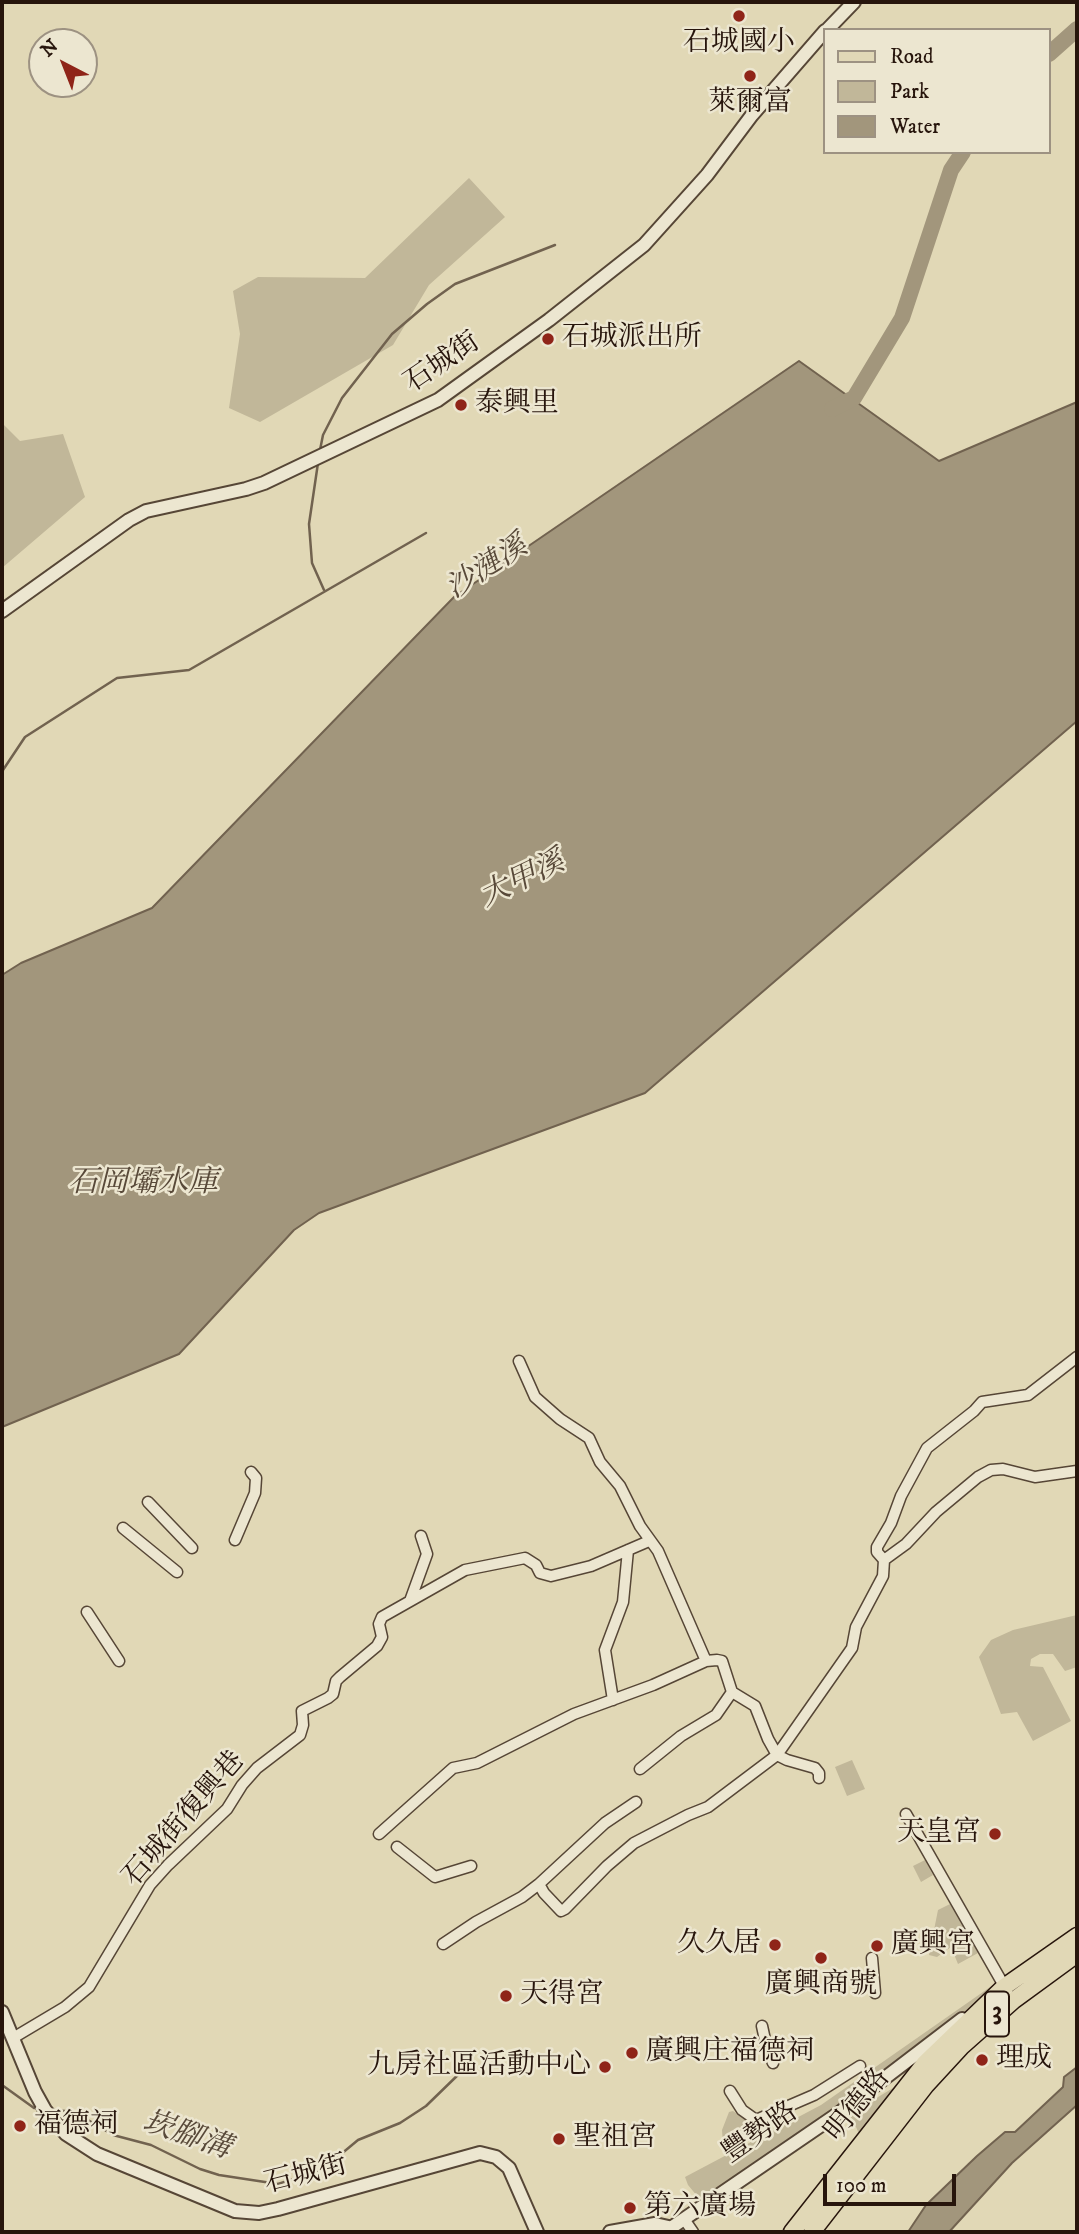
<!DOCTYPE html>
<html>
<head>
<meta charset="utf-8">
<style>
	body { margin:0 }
	#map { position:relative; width:1079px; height:2234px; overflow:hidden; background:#e1d8b6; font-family:"IM FELL DW Pica",serif }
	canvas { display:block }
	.frame { position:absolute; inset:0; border:4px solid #27150c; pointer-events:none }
	.legend { position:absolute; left:823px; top:28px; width:228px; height:126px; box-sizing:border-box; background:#ece6d0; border:2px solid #9d9282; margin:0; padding:9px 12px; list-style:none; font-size:21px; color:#27150c }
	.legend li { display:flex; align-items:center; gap:14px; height:35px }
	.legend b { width:35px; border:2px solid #9d9282 }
	.north { position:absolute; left:28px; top:28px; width:70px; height:70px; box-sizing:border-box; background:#ece6d0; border:2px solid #9d9282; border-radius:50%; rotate:318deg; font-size:19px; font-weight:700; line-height:28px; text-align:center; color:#27150c }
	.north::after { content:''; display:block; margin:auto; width:24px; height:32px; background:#8f2418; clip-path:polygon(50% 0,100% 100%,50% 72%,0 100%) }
	.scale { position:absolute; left:823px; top:2174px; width:133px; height:32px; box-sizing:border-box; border:4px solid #27150c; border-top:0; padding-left:9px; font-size:21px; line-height:24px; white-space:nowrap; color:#27150c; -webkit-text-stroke:5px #ece6d0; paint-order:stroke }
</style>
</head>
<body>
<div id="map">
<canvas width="1079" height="2234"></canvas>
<div class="frame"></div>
<ul class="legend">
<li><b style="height:9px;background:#e1d8b6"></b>Road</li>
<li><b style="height:19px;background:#c1b799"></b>Park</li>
<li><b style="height:19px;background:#a2967c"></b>Water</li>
</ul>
<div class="north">N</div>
<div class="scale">100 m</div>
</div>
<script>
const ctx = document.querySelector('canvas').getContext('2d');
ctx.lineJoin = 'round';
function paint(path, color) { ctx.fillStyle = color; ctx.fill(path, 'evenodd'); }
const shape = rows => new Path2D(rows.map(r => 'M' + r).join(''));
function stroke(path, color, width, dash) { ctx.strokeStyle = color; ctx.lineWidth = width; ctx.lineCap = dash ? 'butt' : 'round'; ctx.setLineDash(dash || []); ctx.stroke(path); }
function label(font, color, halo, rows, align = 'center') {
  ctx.font = font + ' "IM FELL DW Pica","Noto Serif TC",serif'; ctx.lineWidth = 5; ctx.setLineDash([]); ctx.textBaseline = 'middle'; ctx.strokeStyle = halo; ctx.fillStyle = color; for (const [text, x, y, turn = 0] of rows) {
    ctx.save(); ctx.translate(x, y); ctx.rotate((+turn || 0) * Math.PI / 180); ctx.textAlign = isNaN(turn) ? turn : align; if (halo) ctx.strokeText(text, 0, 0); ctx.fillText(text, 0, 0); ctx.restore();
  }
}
const green = shape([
	[469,178,505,217,429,285,393,345,260,422,229,408,240,334,233,291,258,277,365,278],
	[2,423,20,441,63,434,85,497,2,568],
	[1077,1615,1077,1667,1065,1671,1053,1654,1040,1654,1031,1659,1030,1666,1043,1667,1071,1721,1033,1741,1017,1712,1001,1714,979,1657,991,1640,1013,1630],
	[852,1760,865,1789,847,1796,835,1767],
	[925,1860,933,1875,921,1882,913,1866],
	[950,1904,978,1953,958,1964,951,1947,937,1957,929,1955,938,1910],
	[993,1985,988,1995,913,2053,703,2203,688,2185,685,2177,821,2105],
	[898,2085,860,2136,856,2127,848,2121,840,2120],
	[733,2111,750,2123,753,2130,723,2145,722,2130,729,2112]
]);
const water = shape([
	[799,361,939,461,1077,402,1077,721,645,1093,319,1213,294,1230,179,1354,2,1427,2,975,21,963,152,908,454,597,799,361],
	[1077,2067,1077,2105,1012,2163,949,2232,908,2232,926,2205,977,2156,1005,2132,1015,2132,1063,2087,1064,2077,1077,2067]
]);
const stream = shape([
	[320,450,323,435,342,398,392,334,427,304,455,284,555,245],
	[318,463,309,524,312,563,324,590],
	[2,776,3,770,25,737,117,678,189,670,426,533],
	[2,2085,34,2108,39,2108],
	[52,2110,65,2111,83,2117,113,2135,151,2145,200,2169,219,2175,278,2184,322,2170,358,2140,400,2123,426,2106,461,2072]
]);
const river = shape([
	[1049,54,1077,29],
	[832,409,854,398,902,318,951,170,963,152]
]);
const minor = shape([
	[519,1361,535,1397,560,1419,589,1438,600,1462,620,1486,640,1526,658,1551,706,1661,717,1660,722,1661,732,1692,755,1706,768,1739,777,1755,787,1760,815,1768,819,1773,819,1778],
	[148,1502,192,1548],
	[123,1528,177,1572],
	[235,1540,255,1493,256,1478,251,1472],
	[884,1560,906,1544,936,1512,978,1477,991,1470,1003,1469,1035,1477,1077,1471],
	[410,1601,427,1554,421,1536],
	[87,1612,119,1661],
	[613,1700,605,1650,623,1602,628,1550],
	[640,1769,681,1736,716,1715,732,1692],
	[906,1814,1007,1991],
	[379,1834,453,1768,477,1763,574,1714,653,1685,706,1661],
	[397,1847,435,1877,471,1866],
	[539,1884,605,1823,636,1802],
	[443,1944,476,1922,522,1897,539,1884,544,1893,561,1911,565,1909,607,1866,634,1843,688,1815,708,1807,777,1755,852,1648,856,1627,883,1576,884,1560,877,1552,877,1547,891,1523,901,1496,927,1448,974,1411,982,1402,1028,1395,1077,1357],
	[872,1958,875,1993],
	[762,2026,767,2049,773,2063],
	[13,2038,65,2007,89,1987,150,1885,168,1865,227,1809,242,1785,257,1768,300,1735,303,1725,302,1711,328,1698,333,1694,336,1681,340,1677,377,1646,382,1637,379,1624,382,1617,465,1570,525,1558,536,1565,540,1573,551,1576,591,1566,649,1541],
	[730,2091,742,2110,756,2120,814,2095,860,2066],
	[684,2219,693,2232]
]);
const tertiary = shape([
	[827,30,854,2],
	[2,611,129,520,146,511,246,489,264,483,438,400,549,320,644,245,707,175,752,115,825,31],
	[2,2012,35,2092,45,2110,66,2134,97,2154,235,2211,259,2213,278,2209,480,2153,496,2157,509,2168,537,2232],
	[610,2232,655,2224,673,2228],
	[665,2232,839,2113,962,2019]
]);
const primary = shape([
	[792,2232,925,2063,1004,1987,1077,1936],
	[812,2232,926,2085,961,2047,1014,2000,1077,1954]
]);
const markers = [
	[739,16,7,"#8f2418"],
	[750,76,7,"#8f2418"],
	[548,339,7,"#8f2418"],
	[461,405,7,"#8f2418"],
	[995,1834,7,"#8f2418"],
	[775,1945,7,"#8f2418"],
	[877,1946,7,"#8f2418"],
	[821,1958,7,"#8f2418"],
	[506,1996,7,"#8f2418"],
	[632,2053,7,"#8f2418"],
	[982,2060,7,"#8f2418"],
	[605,2067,7,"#8f2418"],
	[20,2126,7,"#8f2418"],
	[559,2139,7,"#8f2418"],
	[630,2208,7,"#8f2418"]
];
const shields = [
	[997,2014,24]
];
const shieldNames = [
	["3",997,2014]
];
const poiNames = [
	["石城國小",739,44,"center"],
	["萊爾富",750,104,"center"],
	["石城派出所",562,339],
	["泰興里",475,405],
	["天皇宮",981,1834,"right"],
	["久久居",761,1945,"right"],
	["廣興宮",891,1946],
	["廣興商號",821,1986,"center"],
	["天得宮",520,1996],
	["廣興庄福德祠",646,2053],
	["理成",996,2060],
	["九房社區活動中心",591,2067,"right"],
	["福德祠",34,2126],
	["聖祖宮",573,2139],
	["第六廣場",644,2208]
];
const streetNames = [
	["石城街",443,364,-34],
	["石城街復興巷",185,1820,-49],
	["明德路",859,2106,-51],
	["豐勢路",761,2134,-35],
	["石城街",306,2176,-14]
];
const waterNames = [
	["沙漣溪",488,569,-33],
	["大甲溪",523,881,-26],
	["石岡壩水庫",143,1185],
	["崁腳溝",186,2137,19]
];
paint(green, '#c1b799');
paint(water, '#a2967c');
stroke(water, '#71624f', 2);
stroke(stream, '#71624f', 2.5);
stroke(river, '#a2967c', 16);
stroke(minor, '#564636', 13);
stroke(tertiary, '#564636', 16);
stroke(primary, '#27150c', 19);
stroke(minor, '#ece6d0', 10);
stroke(tertiary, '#ece6d0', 12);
stroke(primary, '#e1d8b6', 16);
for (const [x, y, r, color] of markers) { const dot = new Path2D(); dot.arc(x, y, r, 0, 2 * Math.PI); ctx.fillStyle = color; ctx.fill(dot); stroke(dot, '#ece6d0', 2.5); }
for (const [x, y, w] of shields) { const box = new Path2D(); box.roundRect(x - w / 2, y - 22.5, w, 45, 5); ctx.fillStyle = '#ece6d0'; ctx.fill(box); stroke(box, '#27150c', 2); }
label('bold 26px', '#27150c', null, shieldNames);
label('28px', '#27150c', '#ece6d0', poiNames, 'left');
label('28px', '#27150c', '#ece6d0', streetNames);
label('italic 30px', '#584939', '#ece6d0', waterNames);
</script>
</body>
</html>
